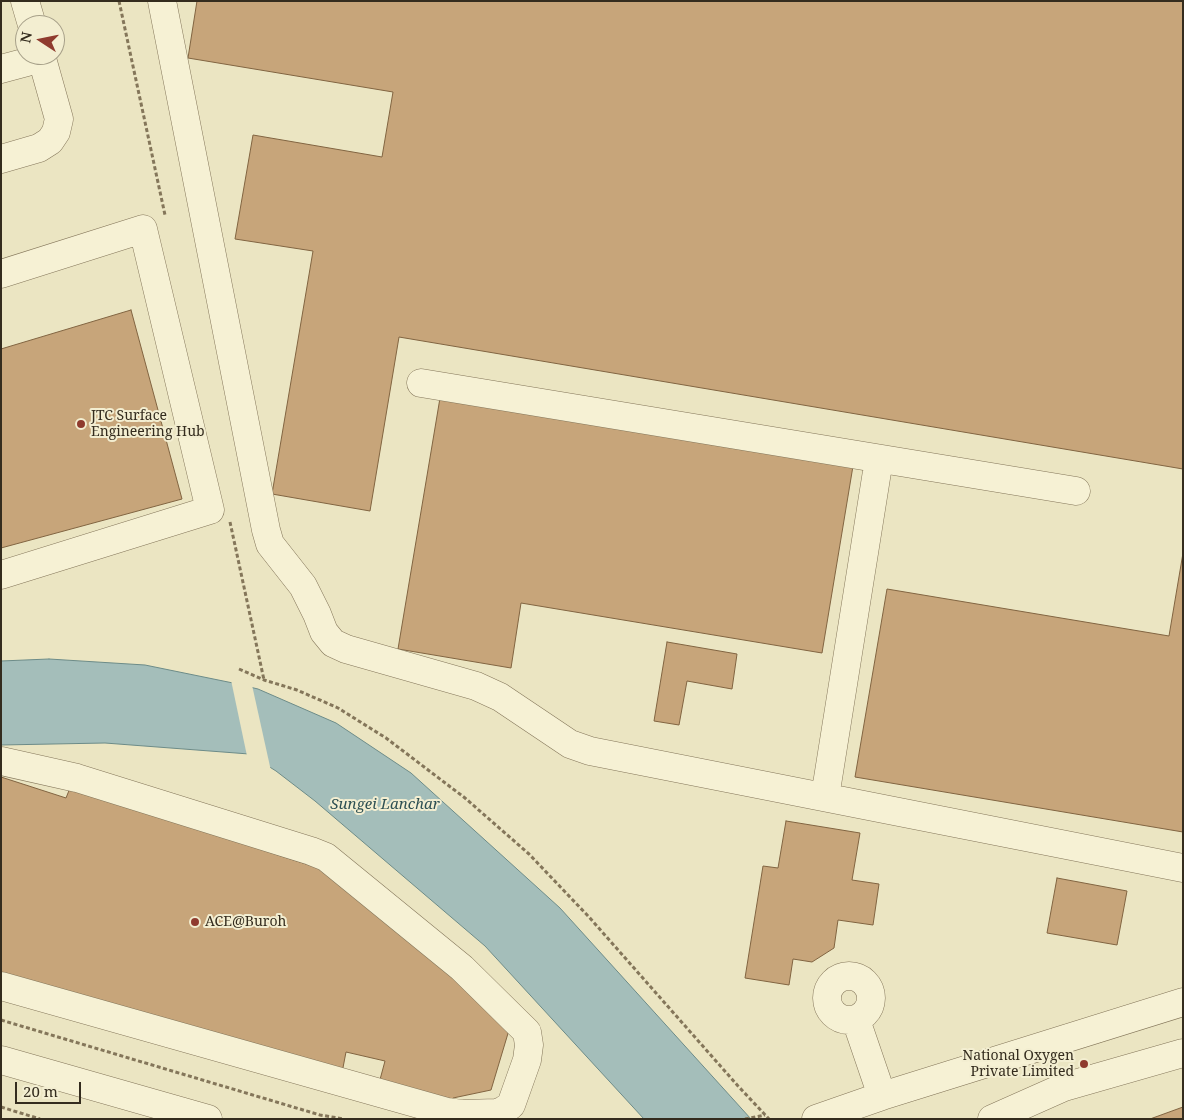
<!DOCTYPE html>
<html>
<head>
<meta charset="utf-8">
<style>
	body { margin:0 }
	#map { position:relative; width:1184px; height:1120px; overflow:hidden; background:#ebe5c2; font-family:"Noto Serif",serif }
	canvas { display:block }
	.frame { position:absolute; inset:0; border:2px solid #342c1e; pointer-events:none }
	.north { position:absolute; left:15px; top:15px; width:50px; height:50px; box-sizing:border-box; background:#f3eed1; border:1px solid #a7a089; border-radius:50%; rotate:281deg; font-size:14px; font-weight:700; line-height:20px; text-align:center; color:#342c1e }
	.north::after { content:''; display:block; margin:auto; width:18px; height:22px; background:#8f3b2e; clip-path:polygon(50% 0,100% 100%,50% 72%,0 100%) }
	.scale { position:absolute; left:15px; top:1082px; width:66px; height:22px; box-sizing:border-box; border:2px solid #342c1e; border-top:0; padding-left:6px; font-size:15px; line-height:18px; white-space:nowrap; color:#342c1e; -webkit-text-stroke:4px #f3eed1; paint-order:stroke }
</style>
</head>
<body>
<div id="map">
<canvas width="1184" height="1120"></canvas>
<div class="frame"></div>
<div class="north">N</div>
<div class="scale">20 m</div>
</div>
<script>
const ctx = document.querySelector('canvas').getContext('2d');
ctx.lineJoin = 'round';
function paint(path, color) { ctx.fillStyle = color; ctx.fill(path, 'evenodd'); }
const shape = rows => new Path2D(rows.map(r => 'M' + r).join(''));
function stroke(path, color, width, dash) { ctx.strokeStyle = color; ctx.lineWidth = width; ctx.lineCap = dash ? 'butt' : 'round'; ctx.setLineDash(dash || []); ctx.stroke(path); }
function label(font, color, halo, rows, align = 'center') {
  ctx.font = font + ' "Noto Serif",serif'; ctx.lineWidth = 4; ctx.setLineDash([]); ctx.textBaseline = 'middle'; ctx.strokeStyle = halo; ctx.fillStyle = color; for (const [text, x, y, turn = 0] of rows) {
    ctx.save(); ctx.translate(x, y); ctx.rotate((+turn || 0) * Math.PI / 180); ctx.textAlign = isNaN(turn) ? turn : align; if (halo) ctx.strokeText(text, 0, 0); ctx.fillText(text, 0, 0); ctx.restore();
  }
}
const water = shape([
	[49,659,145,665,233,683,258,689,336,723,411,773,560,908,751,1119,644,1119,485,946,315,801,276,771,249,754,105,743,1,745,1,661,49,659]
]);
const pier = shape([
	[231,680,252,685,271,771,247,756]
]);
const building = shape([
	[197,1,1183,1,1183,469,399,337,370,511,272,494,313,251,235,239,253,135,382,157,393,92,188,58,197,1],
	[131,310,182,499,1,548,1,349,131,310],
	[440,398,853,466,822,653,521,603,511,668,398,649,440,398],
	[1183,553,1183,832,855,777,887,589,1169,636,1183,553],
	[667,642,737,654,732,689,687,681,679,725,654,721,667,642],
	[1,777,66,798,70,788,328,871,477,994,509,1030,491,1090,453,1098,449,1109,378,1087,385,1061,346,1052,341,1078,1,972,1,777],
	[786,821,860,833,852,880,879,884,873,925,838,920,834,948,812,962,793,959,789,985,745,978,763,866,778,868,786,821],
	[1057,878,1127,891,1117,945,1047,933,1057,878],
	[1183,1107,1183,1119,1150,1119,1183,1107]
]);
const path = shape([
	[119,1,165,215],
	[230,522,264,680],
	[239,669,264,680,297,690,338,708,386,738,465,798,529,854,589,917,738,1086,769,1119],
	[1,1020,320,1115,344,1119],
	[1,1107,40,1119],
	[745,1119,765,1115]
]);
const minor = shape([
	[25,1,32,25],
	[162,1,266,530,270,544,303,586,317,614,324,632,333,643,346,649,476,686,500,697,570,744,590,751,1183,868],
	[1,69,42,58],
	[1,159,39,148,50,141,56,132,59,119,41,55],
	[1,274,143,229,210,510,1,575],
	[421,383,1076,491],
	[1,761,77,778,311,851,326,857,462,968,527,1032,529,1045,527,1060,511,1105,504,1110,497,1113,462,1114,447,1112,1,986],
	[825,797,879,459],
	'827 998a22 22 0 1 1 44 0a22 22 0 1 1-44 0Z',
	[856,1020,882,1096],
	[1,1060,208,1119],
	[816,1119,882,1096,1183,1002],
	[992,1119,1064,1087,1183,1053]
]);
const markers = [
	[81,424,5,"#8f3b2e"],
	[195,922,5,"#8f3b2e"],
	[1084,1064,5,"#8f3b2e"]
];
const poiNames = [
	["JTC Surface",91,416],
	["Engineering Hub",91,432],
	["ACE@Buroh",205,922],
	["National Oxygen",1074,1056,"right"],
	["Private Limited",1074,1072,"right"]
];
const waterNames = [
	["Sungei Lanchar",385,805]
];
paint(water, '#a4beba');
stroke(water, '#6c8b88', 1);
paint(pier, '#ebe5c2');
paint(building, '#c7a57a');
stroke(building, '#816441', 1);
stroke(minor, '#84765a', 29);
stroke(path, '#84765a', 3, [4, 2.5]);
stroke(minor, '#f6f1d4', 28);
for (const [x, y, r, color] of markers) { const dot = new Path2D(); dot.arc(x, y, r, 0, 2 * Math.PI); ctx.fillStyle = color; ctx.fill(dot); stroke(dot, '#f3eed1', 2); }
label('14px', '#342c1e', '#f3eed1', poiNames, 'left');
label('italic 15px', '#2e5053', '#f3eed1', waterNames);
</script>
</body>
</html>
